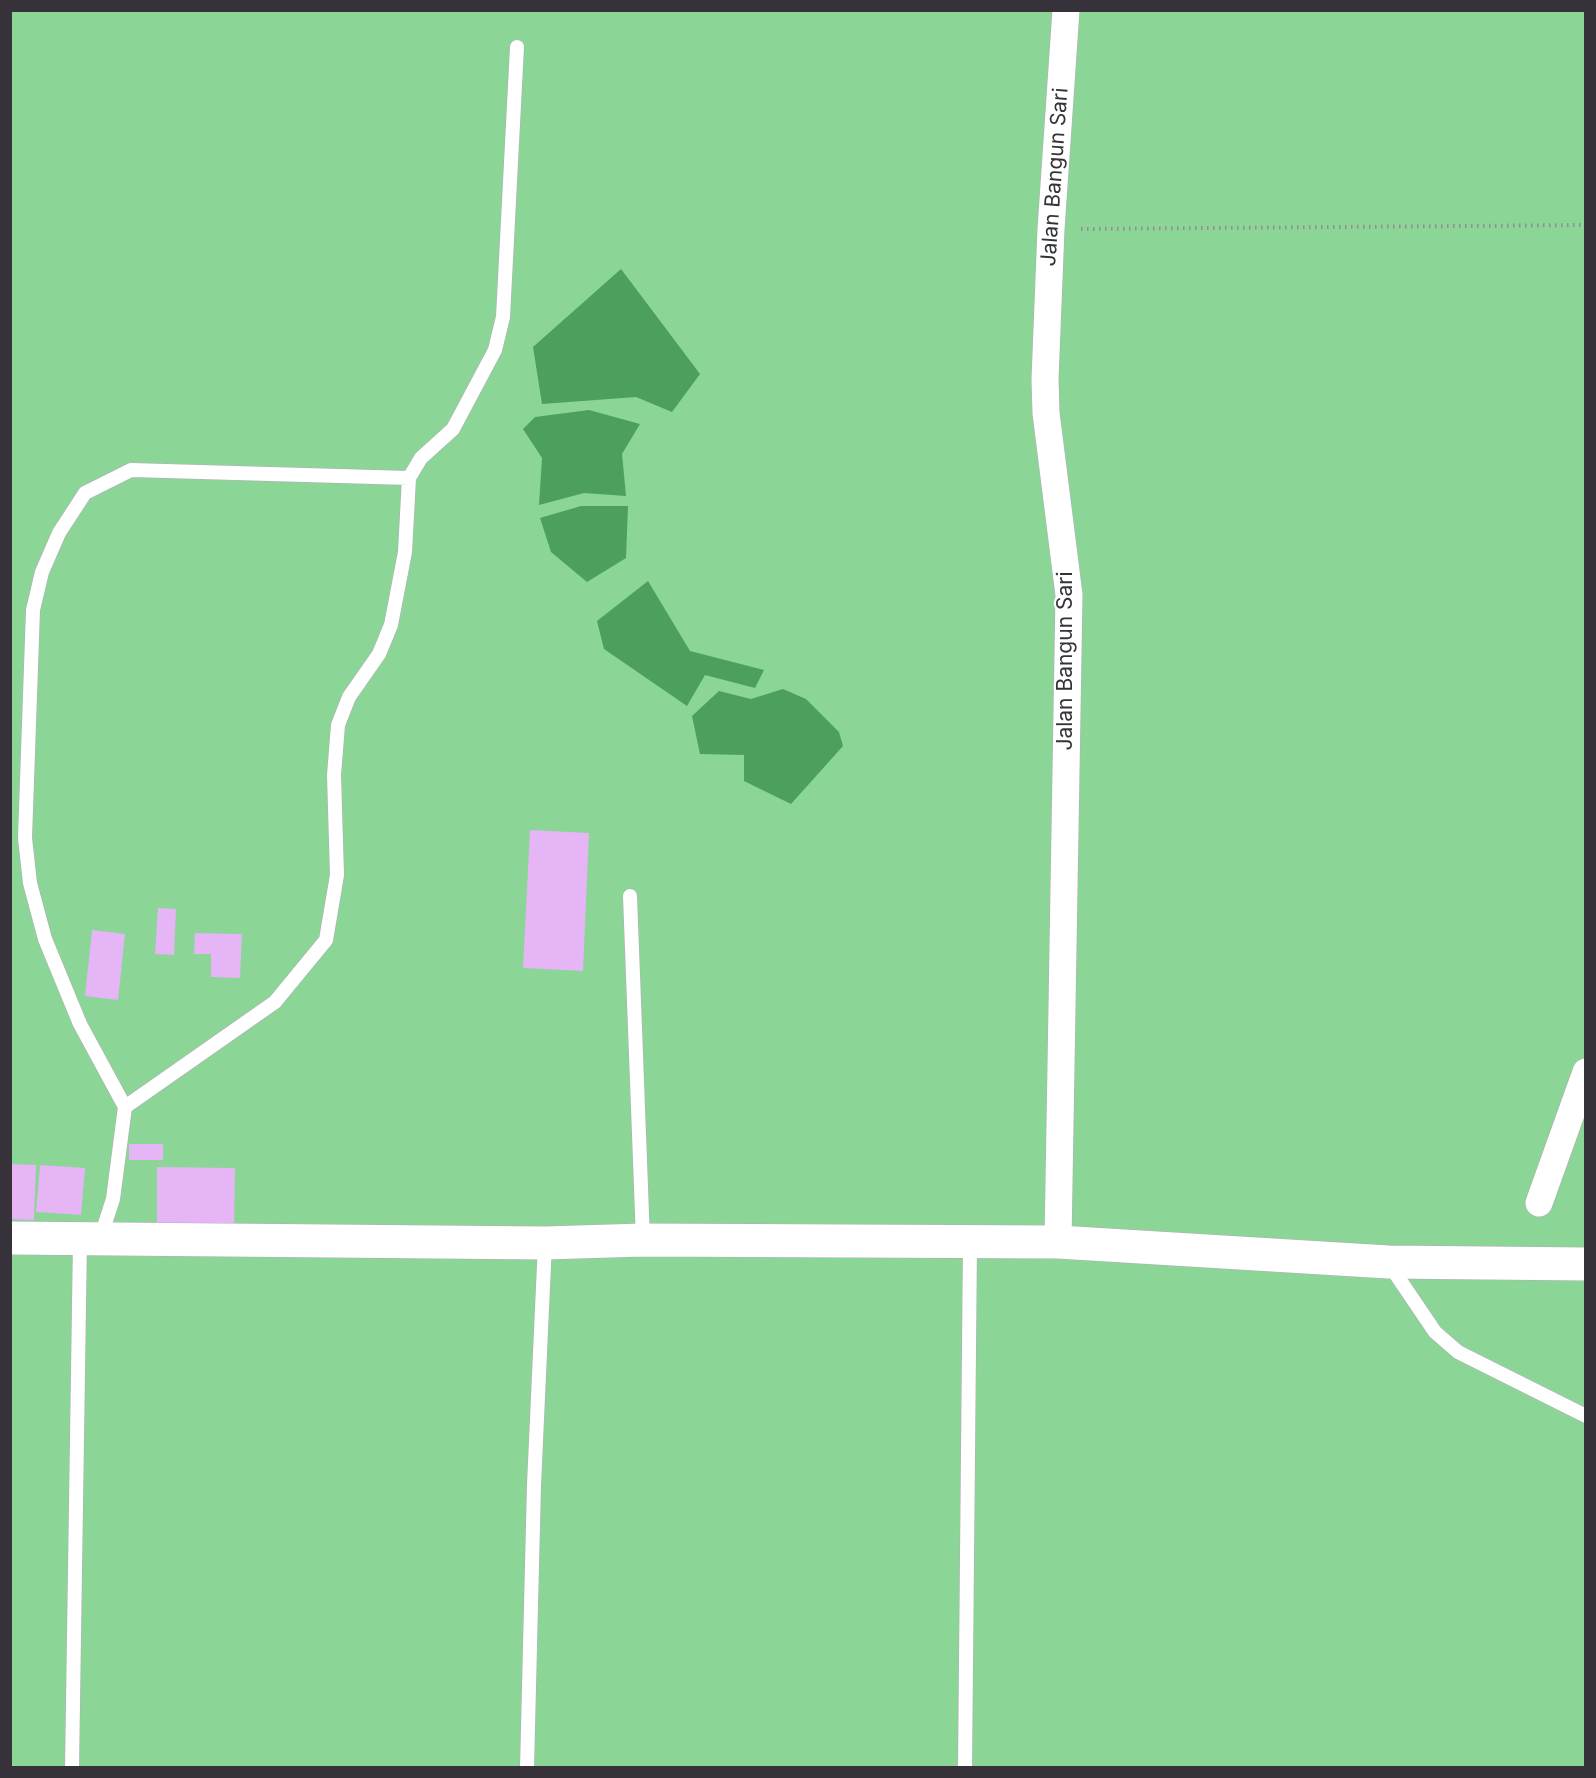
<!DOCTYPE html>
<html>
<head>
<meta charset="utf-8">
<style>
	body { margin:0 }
	#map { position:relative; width:1596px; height:1778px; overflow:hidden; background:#e8dbec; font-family:Inter,sans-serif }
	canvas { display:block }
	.frame { position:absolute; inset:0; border:12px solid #373239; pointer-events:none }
</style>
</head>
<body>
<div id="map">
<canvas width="1596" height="1778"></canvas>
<div class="frame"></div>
</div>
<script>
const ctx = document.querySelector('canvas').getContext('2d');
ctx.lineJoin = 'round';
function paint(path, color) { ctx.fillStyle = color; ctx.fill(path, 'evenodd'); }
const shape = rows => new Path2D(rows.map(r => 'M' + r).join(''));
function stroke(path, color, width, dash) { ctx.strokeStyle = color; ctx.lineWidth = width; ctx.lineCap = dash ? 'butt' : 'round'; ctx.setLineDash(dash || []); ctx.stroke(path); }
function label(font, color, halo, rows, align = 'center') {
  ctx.font = font + ' Inter,sans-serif'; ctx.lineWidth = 4.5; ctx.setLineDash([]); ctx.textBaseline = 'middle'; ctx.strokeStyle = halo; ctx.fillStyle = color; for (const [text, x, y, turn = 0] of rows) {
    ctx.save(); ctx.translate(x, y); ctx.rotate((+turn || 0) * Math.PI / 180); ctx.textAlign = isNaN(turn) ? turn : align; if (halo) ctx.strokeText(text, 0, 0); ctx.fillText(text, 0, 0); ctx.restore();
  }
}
const green = shape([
	[11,11,1585,11,1585,1767,11,1767]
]);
const water = shape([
	[621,269,700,374,672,412,636,397,542,404,533,347],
	[589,410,640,424,622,454,626,496,584,493,539,505,542,458,523,429,535,417],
	[581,506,628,506,626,558,587,582,551,552,540,518],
	[648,581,690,651,764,670,755,688,705,675,687,706,604,649,597,621],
	[783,689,806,699,839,732,843,746,791,804,744,781,744,755,700,754,692,716,719,691,751,699]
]);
const building = shape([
	[530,830,589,833,583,971,523,968],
	[158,908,176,909,174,955,155,954],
	[92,930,125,934,118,1000,85,996],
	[195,933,242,934,240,978,211,977,211,954,194,954],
	[129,1144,163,1144,163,1160,129,1160],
	[10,1164,36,1165,34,1220,10,1219],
	[40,1165,85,1168,81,1215,36,1212],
	[157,1167,235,1168,234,1228,157,1228]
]);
const path = shape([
	[1081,229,1586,225]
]);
const service = shape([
	[630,896,643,1240],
	[125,1107,275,1002,326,940,337,875,334,775,338,725,349,697,379,654,391,625,405,552,409,478],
	[100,1239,113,1199,125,1107,80,1024,45,939,30,883,25,838,33,610,42,572,59,533,85,493,131,470,409,478,421,458,453,429,495,350,503,317,517,47],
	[1389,1264,1435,1332,1458,1352,1586,1416],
	[72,1768,80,1240],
	[527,1768,534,1485,545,1243],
	[965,1768,970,1243]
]);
const minor = shape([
	[1539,1203,1586,1072],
	[1058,1242,1069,595,1046,413,1045,379,1051,229,1066,10]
]);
const tertiary = shape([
	[10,1238,545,1243,643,1240,1058,1242,1388,1262,1586,1264]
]);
const streetNames = [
	["Jalan Bangun Sari",1055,177,-86],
	["Jalan Bangun Sari",1066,661,-90]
];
paint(green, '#8bd597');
paint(water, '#4c9f5d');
paint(building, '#e5b5f6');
stroke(service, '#b7abbc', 15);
stroke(minor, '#b7abbc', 28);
stroke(tertiary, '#b7abbc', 34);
stroke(path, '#958b98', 4, [1.5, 4.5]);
stroke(service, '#fff', 14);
stroke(minor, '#fff', 27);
stroke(tertiary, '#fff', 33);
label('21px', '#373239', '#fff', streetNames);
</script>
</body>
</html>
